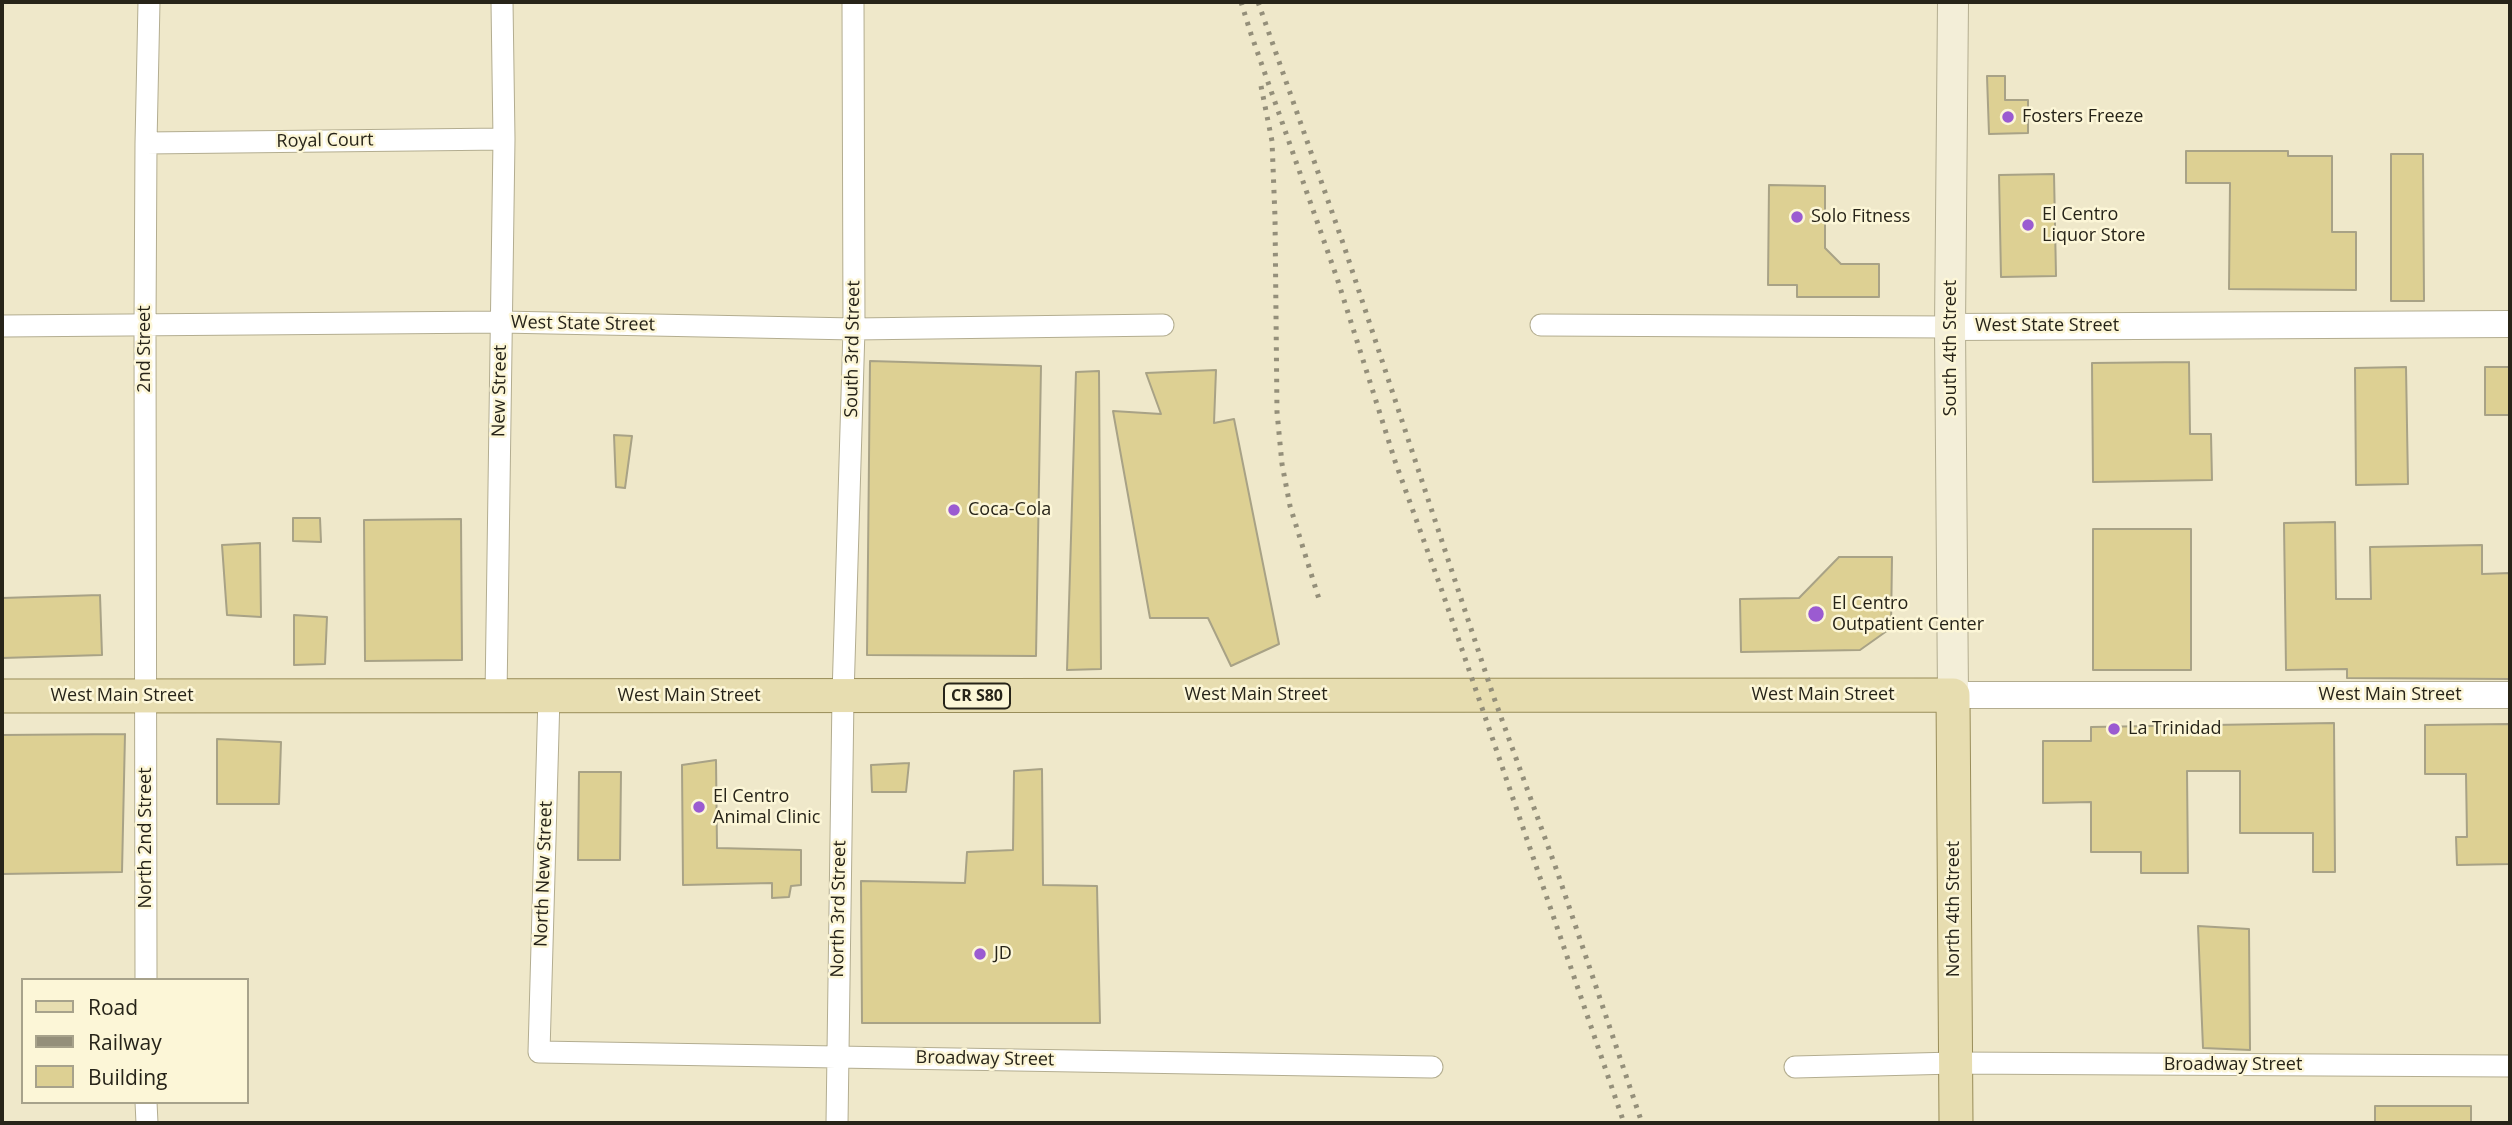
<!DOCTYPE html>
<html>
<head>
<meta charset="utf-8">
<style>
	body { margin:0 }
	#map { position:relative; width:2512px; height:1125px; overflow:hidden; background:#efe8ca; font-family:"Open Sans",sans-serif }
	canvas { display:block }
	.frame { position:absolute; inset:0; border:4px solid #272419; pointer-events:none }
	.legend { position:absolute; left:21px; top:978px; width:228px; height:126px; box-sizing:border-box; background:#fcf6d7; border:2px solid #a7a28b; margin:0; padding:9px 12px; list-style:none; font-size:21px; color:#272419 }
	.legend li { display:flex; align-items:center; gap:14px; height:35px }
	.legend b { width:35px; border:2px solid #a7a28b }
</style>
</head>
<body>
<div id="map">
<canvas width="2512" height="1125"></canvas>
<div class="frame"></div>
<ul class="legend">
<li><b style="height:9px;background:#e7ddb0"></b>Road</li>
<li><b style="height:9px;background:#948f7a"></b>Railway</li>
<li><b style="height:19px;background:#ddd093"></b>Building</li>
</ul>
</div>
<script>
const ctx = document.querySelector('canvas').getContext('2d');
ctx.lineJoin = 'round';
function paint(path, color) { ctx.fillStyle = color; ctx.fill(path, 'evenodd'); }
const shape = rows => new Path2D(rows.map(r => 'M' + r).join(''));
function stroke(path, color, width, dash) { ctx.strokeStyle = color; ctx.lineWidth = width; ctx.lineCap = dash ? 'butt' : 'round'; ctx.setLineDash(dash || []); ctx.stroke(path); }
function label(font, color, halo, rows, align = 'center') {
  ctx.font = font + ' "Open Sans",sans-serif'; ctx.lineWidth = 5; ctx.setLineDash([]); ctx.textBaseline = 'middle'; ctx.strokeStyle = halo; ctx.fillStyle = color; for (const [text, x, y, turn = 0] of rows) {
    ctx.save(); ctx.translate(x, y); ctx.rotate((+turn || 0) * Math.PI / 180); ctx.textAlign = isNaN(turn) ? turn : align; if (halo) ctx.strokeText(text, 0, 0); ctx.fillText(text, 0, 0); ctx.restore();
  }
}
const building = shape([
	[1987,76,2005,76,2005,100,2028,100,2028,133,1989,134,1987,76],
	[2186,151,2288,151,2288,156,2332,156,2332,232,2356,232,2356,290,2229,289,2230,183,2186,183,2186,151],
	[2391,154,2423,154,2424,301,2391,301,2391,154],
	[2054,174,2056,276,2001,277,1999,175,2054,174],
	[1769,185,1825,186,1825,248,1841,264,1879,264,1879,297,1797,297,1797,285,1768,285,1769,185],
	[870,361,1041,366,1036,656,867,655,870,361],
	[2189,362,2190,434,2211,434,2212,480,2093,482,2092,363,2189,362],
	[2406,367,2408,484,2356,485,2355,368,2406,367],
	[2485,367,2510,367,2510,415,2485,415,2485,367],
	[1216,370,1214,423,1234,419,1279,644,1231,666,1208,618,1150,618,1113,411,1161,414,1146,373,1216,370],
	[1099,371,1101,669,1067,670,1076,372,1099,371],
	[614,435,632,436,625,488,616,487,614,435],
	[293,518,320,518,321,542,293,541,293,518],
	[461,519,462,660,365,661,364,520,461,519],
	[2335,522,2336,599,2371,599,2370,547,2482,545,2482,574,2510,573,2510,679,2347,678,2347,669,2286,670,2284,523,2335,522],
	[2093,529,2191,529,2191,670,2093,670,2093,529],
	[260,543,261,617,227,615,222,545,260,543],
	[1839,557,1892,557,1891,628,1860,650,1741,652,1740,599,1799,598,1839,557],
	[100,595,102,655,2,658,2,598,100,595],
	[294,615,327,617,325,664,294,665,294,615],
	[2334,723,2335,872,2313,872,2313,833,2240,833,2240,771,2187,771,2188,873,2141,873,2141,852,2091,852,2091,802,2043,803,2043,741,2091,741,2091,727,2334,723],
	[2510,724,2510,864,2457,865,2456,837,2467,837,2466,774,2425,774,2425,725,2510,724],
	[125,734,122,872,2,874,2,735,125,734],
	[217,739,281,742,279,804,217,804,217,739],
	[716,760,717,848,801,850,801,885,791,886,789,897,772,898,772,883,683,885,682,765,716,760],
	[909,763,906,792,872,792,871,765,909,763],
	[1042,769,1043,885,1097,886,1100,1023,862,1023,861,881,965,883,967,852,1013,850,1014,771,1042,769],
	[579,772,621,772,620,860,578,860,579,772],
	[2198,926,2249,929,2250,1050,2203,1048,2198,926],
	[2375,1106,2471,1106,2471,1123,2375,1123,2375,1106]
]);
const minor = shape([
	[146,143,504,139],
	[1541,325,1950,327],
	[2,326,501,322,854,329,1163,325],
	[496,696,504,139,502,2],
	[549,696,539,1052,1432,1067],
	[146,980,145,326,146,143,149,2],
	[1795,1067,1955,1063,2510,1066],
	[146,1102,147,1123],
	[837,1123,843,696,854,329,853,2]
]);
const tertiary = shape([
	[1950,327,2510,324],
	[1953,695,2510,695]
]);
const secondary = shape([
	[1953,695,1950,327,1953,2]
]);
const primary = shape([
	[2,696,1953,695,1956,1123]
]);
const rail = shape([
	[1241,2,1251,34,1337,278,1395,461,1442,591,1624,1123],
	[1258,2,1344,246,1493,695,1557,871,1642,1123],
	[1261,86,1272,141,1275,217,1277,412,1282,464,1290,506,1319,599]
]);
const markers = [
	[2008,117,7,"#9b5bd1"],
	[1797,217,7,"#9b5bd1"],
	[2028,225,7,"#9b5bd1"],
	[954,510,7,"#9b5bd1"],
	[1816,614,9,"#9b5bd1"],
	[2114,729,7,"#9b5bd1"],
	[699,807,7,"#9b5bd1"],
	[980,954,7,"#9b5bd1"]
];
const shields = [
	[977,696,66]
];
const shieldNames = [
	["CR S80",977,696]
];
const poiNames = [
	["Fosters Freeze",2022,117],
	["El Centro",2042,215],
	["Liquor Store",2042,236],
	["Solo Fitness",1811,217],
	["Coca-Cola",968,510],
	["El Centro",1832,604],
	["Outpatient Center",1832,625],
	["La Trinidad",2128,729],
	["El Centro",713,797],
	["Animal Clinic",713,818],
	["JD",994,954]
];
const streetNames = [
	["Royal Court",325,141,-1],
	["West State Street",583,324,1],
	["West State Street",2047,326],
	["South 4th Street",1951,348,-90],
	["2nd Street",145,349,-90],
	["South 3rd Street",853,349,-89],
	["New Street",500,391,-89],
	["West Main Street",1256,695],
	["West Main Street",1823,695],
	["West Main Street",2390,695],
	["West Main Street",122,696],
	["West Main Street",689,696],
	["North 2nd Street",146,838,-90],
	["North New Street",544,874,-88],
	["North 3rd Street",839,909,-89],
	["North 4th Street",1954,909,-90],
	["Broadway Street",985,1059,1],
	["Broadway Street",2233,1065]
];
paint(building, '#ddd093');
stroke(building, '#a8a286', 2);
stroke(minor, '#b3ad90', 23);
stroke(tertiary, '#b3ad90', 28);
stroke(secondary, '#b3ad90', 32);
stroke(primary, '#998d59', 35);
stroke(minor, '#fff', 21);
stroke(tertiary, '#fff', 26);
stroke(secondary, '#f3eed8', 30);
stroke(primary, '#e7ddb0', 33);
stroke(rail, '#948f7a', 5, [3.5, 7]);
for (const [x, y, r, color] of markers) { const dot = new Path2D(); dot.arc(x, y, r, 0, 2 * Math.PI); ctx.fillStyle = color; ctx.fill(dot); stroke(dot, '#fcf6d7', 2.5); }
for (const [x, y, w] of shields) { const box = new Path2D(); box.roundRect(x - w / 2, y - 12.5, w, 25, 5); ctx.fillStyle = '#fcf6d7'; ctx.fill(box); stroke(box, '#272419', 2); }
label('bold 16px', '#272419', null, shieldNames);
label('18px', '#272419', '#fcf6d7', poiNames, 'left');
label('18px', '#272419', '#fcf6d7', streetNames);
</script>
</body>
</html>
